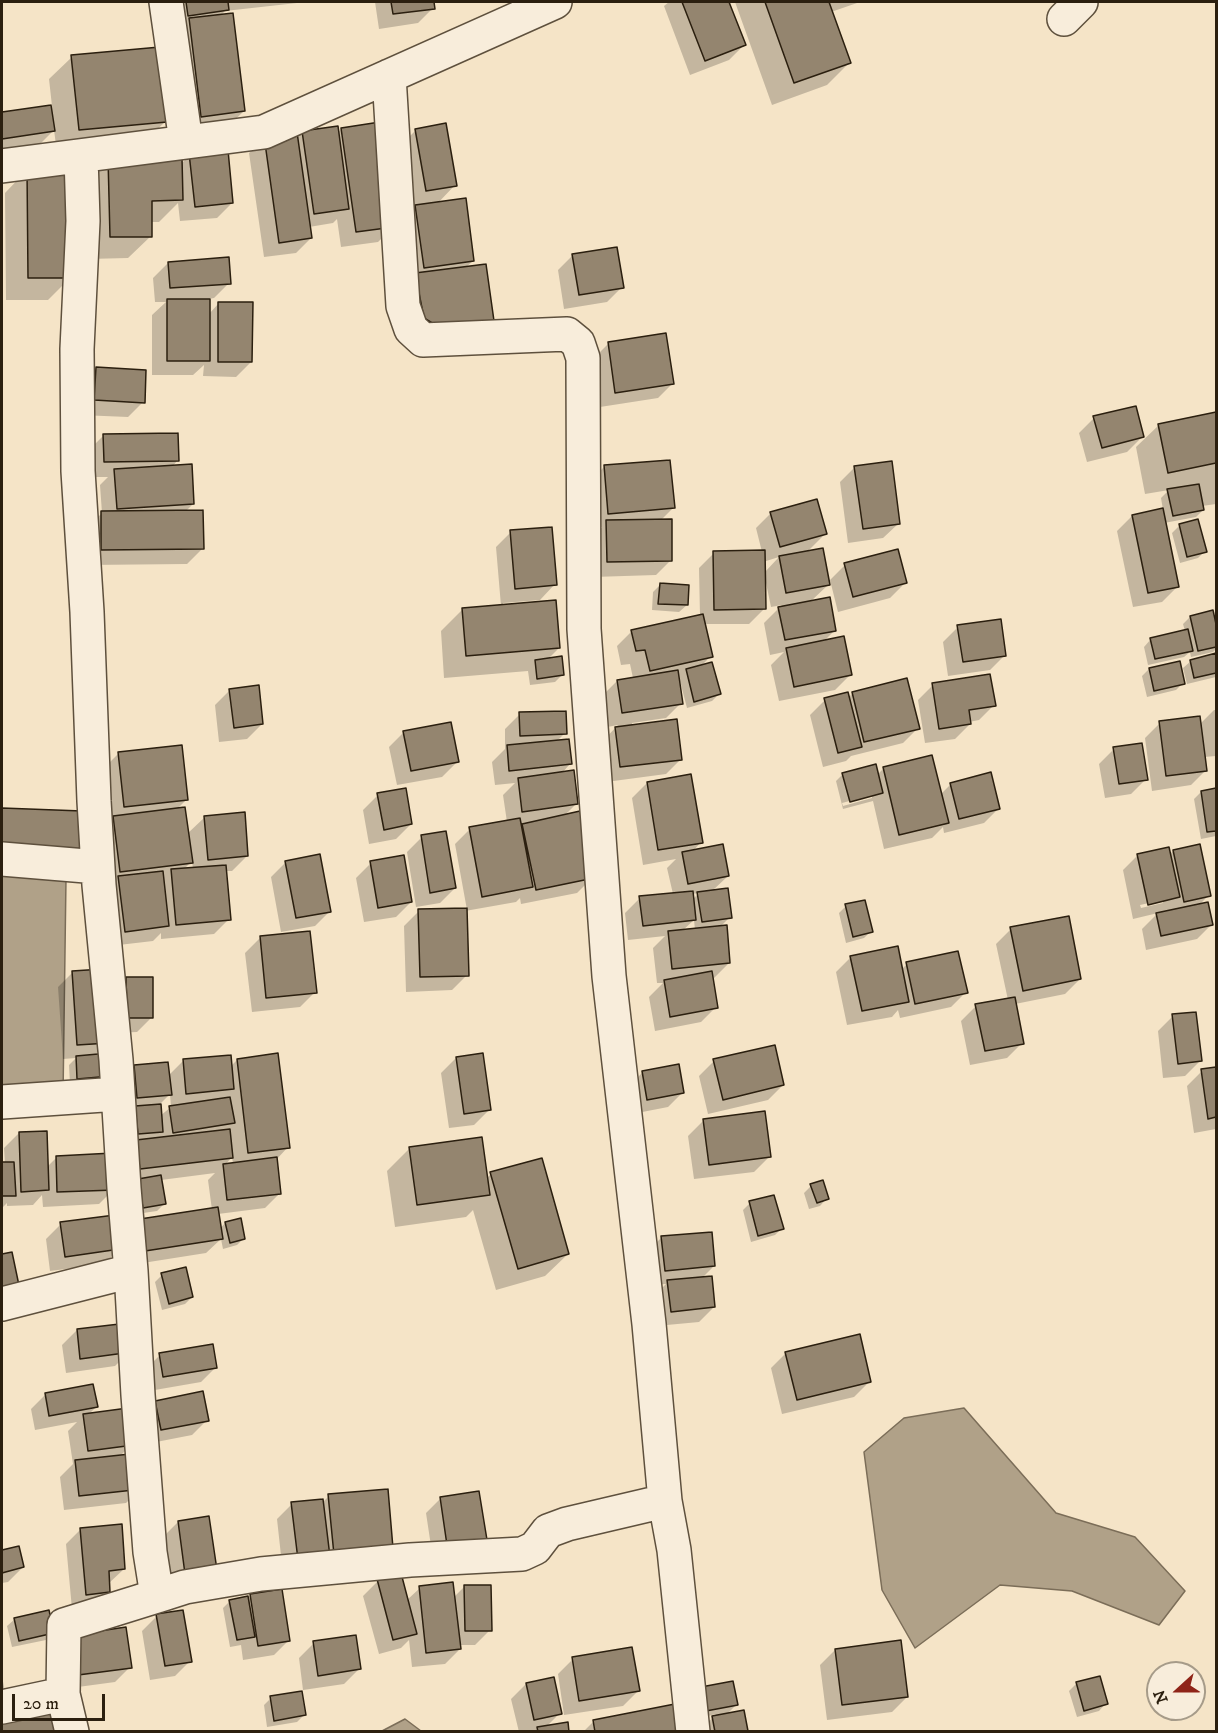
<!DOCTYPE html>
<html>
<head>
<meta charset="utf-8">
<style>
	body { margin:0 }
	#map { position:relative; width:1218px; height:1733px; overflow:hidden; background:#f5e4c7; font-family:"IM FELL DW Pica",serif }
	canvas { display:block }
	.frame { position:absolute; inset:0; border:3px solid #2b1f0f; pointer-events:none }
	.north { position:absolute; left:1146px; top:1661px; width:60px; height:60px; box-sizing:border-box; background:#f8eddb; border:2px solid #a69b89; border-radius:50%; rotate:249deg; font-size:16px; font-weight:700; line-height:24px; text-align:center; color:#2b1f0f }
	.north::after { content:''; display:block; margin:auto; width:21px; height:27px; background:#8f2418; clip-path:polygon(50% 0,100% 100%,50% 72%,0 100%) }
	.scale { position:absolute; left:12px; top:1694px; width:93px; height:27px; box-sizing:border-box; border:3px solid #2b1f0f; border-top:0; padding-left:8px; font-size:18px; line-height:21px; white-space:nowrap; color:#2b1f0f; -webkit-text-stroke:4px #f8eddb; paint-order:stroke }
</style>
</head>
<body>
<div id="map">
<canvas width="1218" height="1733"></canvas>
<div class="frame"></div>
<div class="north">N</div>
<div class="scale">20 m</div>
</div>
<script>
const ctx = document.querySelector('canvas').getContext('2d');
ctx.lineJoin = 'round';
function paint(path, color) { ctx.fillStyle = color; ctx.fill(path, 'evenodd'); }
const shape = rows => new Path2D(rows.map(r => 'M' + r).join(''));
function stroke(path, color, width, dash) { ctx.strokeStyle = color; ctx.lineWidth = width; ctx.lineCap = dash ? 'butt' : 'round'; ctx.setLineDash(dash || []); ctx.stroke(path); }
const water = shape([
	[2,876,66,878,63,1096,2,1101,2,876],
	[964,1408,1056,1513,1135,1537,1185,1591,1159,1625,1072,1591,1000,1585,915,1648,882,1590,864,1452,904,1418,964,1408],
	[405,1719,421,1731,382,1731,405,1719]
]);
const shadow = shape([
	[170,2,306,2,225,11,220,16,244,111,221,133,179,139],
	[375,2,432,2,433,8,418,23,379,29],
	[669,2,728,2,744,45,729,60,690,75,664,6],
	[735,2,860,2,831,12,849,63,827,85,772,105],
	[72,57,166,121,143,143,57,152,54,130,39,145,2,151,2,114,52,106,49,79],
	[341,129,393,227,378,242,341,247,337,219,333,223,309,227,311,238,296,253,264,257,249,153,264,138,297,138,303,132,338,133],
	[416,130,455,185,437,204,473,261,465,268,424,354,401,221,418,204,411,205,401,145],
	[190,155,232,203,217,218,180,221,178,203,159,222,151,222,151,236,128,258,88,259,86,182,109,160,181,164],
	[27,170,71,277,48,300,6,300,5,193],
	[573,255,622,287,607,302,564,309,558,270],
	[168,263,229,283,214,298,209,299,209,314,219,303,251,362,236,377,203,376,204,365,193,375,152,375,152,315,166,302,155,302,153,278],
	[608,344,673,383,658,398,600,407,593,359],
	[96,369,143,402,128,417,80,415,81,384],
	[1216,413,1216,504,1202,506,1203,510,1196,517,1164,523,1177,587,1162,602,1133,607,1117,531,1132,516,1163,510,1161,498,1169,490,1145,494,1136,447,1159,425],
	[1094,418,1142,437,1127,452,1087,462,1079,433],
	[104,435,177,461,172,467,193,504,185,512,202,549,187,564,87,565,87,528,102,513,100,485,108,477,89,477,89,450],
	[604,467,673,508,660,521,671,560,656,575,593,577,592,537,602,527,593,528,589,482],
	[855,467,898,524,883,538,848,543,840,482],
	[771,513,825,534,807,552,828,585,810,602,835,630,823,642,850,675,835,690,779,701,771,665,784,652,770,655,764,623,782,605,771,607,765,578,764,609,749,624,704,624,711,656,700,667,719,694,712,701,687,708,680,681,678,681,681,703,666,718,632,723,633,726,681,759,666,774,606,782,601,743,618,725,607,727,602,696,617,681,633,678,630,664,621,665,617,646,632,631,700,616,699,568,714,553,762,552,756,528],
	[779,557,764,573,763,562],
	[1197,521,1205,551,1198,558,1180,563,1172,533,1179,526],
	[511,532,555,584,540,600,503,603,503,606,559,648,547,660,562,675,555,682,530,685,528,671,444,678,441,631,463,609,501,606,496,547],
	[845,565,905,583,890,598,838,612,830,580],
	[660,585,687,605,679,612,652,610,653,592],
	[1212,612,1216,630,1216,649,1213,652,1191,657,1190,652,1184,657,1148,665,1144,647,1151,639,1185,631,1183,624,1190,617],
	[958,627,1005,655,990,670,948,676,943,642],
	[1216,655,1216,677,1187,684,1183,668,1191,661],
	[1149,669,1183,683,1176,690,1147,697,1142,676],
	[933,685,994,705,979,720,969,722,970,724,955,739,925,743,918,700],
	[230,690,262,724,247,739,219,742,215,705],
	[852,694,918,728,903,743,851,756,846,761,823,767,810,715,825,700,848,698],
	[1214,710,1216,710,1216,756,1204,757,1206,770,1191,785,1152,791,1145,738,1160,723,1200,724],
	[520,714,565,733,557,741,570,764,561,774,577,803,564,816,592,878,577,893,521,904,520,898,516,902,465,911,467,975,452,990,406,992,404,926,419,911,467,910,455,844,470,829,507,822,503,795,515,783,495,785,492,762,505,749,505,729],
	[404,732,457,762,442,777,397,785,389,747],
	[1114,749,1146,779,1131,794,1105,798,1099,764],
	[119,753,187,799,177,809,187,834,205,817,247,856,232,871,225,871,229,919,214,934,161,939,161,933,153,941,110,946,104,768],
	[192,861,193,869,183,870],
	[884,768,940,795,951,784,999,808,984,823,944,833,943,827,932,838,884,849,873,801,843,809,836,781,843,774,877,775],
	[872,795,872,798,843,806,842,803],
	[647,783,701,842,693,851,728,876,711,892,730,917,720,927,729,963,714,978,711,978,716,1007,701,1022,655,1031,649,997,663,983,657,983,653,948,665,936,628,940,625,913,640,898,673,894,667,868,676,859,643,865,632,798],
	[699,893,692,900,692,894],
	[694,920,695,930,682,931],
	[1216,790,1216,836,1201,839,1194,799,1201,792],
	[378,795,411,824,396,839,369,844,363,810],
	[422,837,455,888,440,903,416,907,407,852],
	[1199,846,1209,895,1199,905,1212,924,1197,939,1146,950,1142,929,1158,913,1133,919,1123,870,1138,855,1169,855,1173,851],
	[1163,900,1163,903,1141,908,1140,905],
	[286,862,330,911,315,926,281,932,271,877],
	[371,863,411,902,396,917,364,922,356,878],
	[846,906,871,931,864,938,846,943,839,913],
	[1011,929,1080,979,1065,994,1015,1004,1022,1043,1007,1058,970,1065,961,1021,976,1006,1008,1000,996,944],
	[260,938,315,992,300,1007,252,1012,245,953],
	[851,957,901,970,907,964,966,992,951,1007,900,1018,898,1010,892,1017,847,1025,836,972],
	[73,972,107,1042,94,1056,107,1055,102,1082,70,1085,69,1065,76,1058,63,1059,58,987],
	[127,979,152,1017,137,1032,112,1033,112,994],
	[1173,1016,1200,1061,1185,1076,1163,1078,1158,1031],
	[456,1058,489,1110,474,1125,449,1128,441,1073],
	[237,1060,288,1147,276,1160,280,1193,265,1208,218,1214,220,1229,225,1223,244,1238,237,1245,223,1249,221,1239,206,1253,130,1265,126,1236,212,1210,208,1180,215,1173,161,1180,164,1204,157,1211,136,1214,131,1141,120,1082,135,1067,168,1076,183,1061,230,1067],
	[170,1094,171,1107,160,1116,159,1105],
	[232,1157,233,1164,225,1165],
	[714,1061,783,1085,768,1100,708,1114,699,1076],
	[1216,1069,1216,1129,1194,1133,1187,1086,1202,1071],
	[642,1073,683,1092,668,1107,632,1114,627,1088],
	[703,1121,769,1157,754,1172,694,1179,688,1136],
	[19,1133,47,1167,57,1157,114,1189,99,1204,43,1207,42,1195,33,1205,7,1206,7,1203,2,1208,2,1164,5,1164,4,1148],
	[409,1149,486,1179,491,1174,568,1254,545,1276,496,1290,473,1210,466,1217,395,1227,387,1171],
	[811,1186,827,1198,820,1206,809,1209,804,1193],
	[750,1203,782,1228,775,1235,751,1242,743,1210],
	[61,1224,119,1249,104,1264,50,1271,46,1239],
	[662,1237,714,1266,702,1278,714,1307,699,1322,656,1326,653,1297,666,1284,650,1285,647,1252],
	[162,1275,192,1297,185,1304,162,1310,155,1282],
	[77,1330,130,1351,115,1366,66,1373,62,1345],
	[786,1353,869,1382,854,1397,782,1414,771,1368],
	[160,1355,216,1367,201,1382,149,1391,145,1370],
	[46,1394,97,1406,88,1415,132,1444,120,1456,141,1488,126,1503,64,1510,60,1477,73,1464,68,1431,77,1422,35,1430,31,1409],
	[156,1402,207,1420,192,1435,146,1444,141,1417],
	[478,1493,434,1566,426,1513,441,1498],
	[329,1496,377,1574,284,1583,277,1519,292,1504,322,1503],
	[178,1522,215,1569,171,1588,163,1537],
	[81,1529,124,1569,108,1584,109,1592,94,1607,72,1609,66,1544],
	[18,1548,23,1567,8,1582,2,1583,2,1552],
	[378,1581,407,1600,420,1588,454,1597,465,1586,490,1630,475,1645,459,1645,460,1649,445,1664,412,1667,409,1640,401,1648,379,1654,363,1596],
	[251,1595,289,1640,274,1655,243,1660,241,1645,230,1647,223,1608,230,1601,248,1597],
	[157,1616,190,1661,175,1676,150,1680,142,1631],
	[15,1619,53,1633,46,1640,12,1647,7,1626],
	[314,1643,359,1669,344,1684,303,1690,299,1658],
	[835,1650,907,1697,892,1712,827,1720,820,1665],
	[58,1651,130,1667,115,1682,63,1689],
	[573,1659,638,1691,623,1706,564,1715,558,1674],
	[2,1676,6,1697,2,1701],
	[1099,1677,1106,1703,1099,1711,1077,1717,1069,1691,1076,1684],
	[526,1684,560,1713,547,1726,568,1732,535,1732,536,1730,519,1732,511,1699],
	[694,1695,736,1705,726,1715,746,1731,707,1732,706,1725,716,1714,699,1718],
	[271,1698,304,1715,297,1722,267,1727,264,1705],
	[594,1721,689,1732,583,1732]
]);
const building = shape([
	[186,2,228,2,229,10,188,16,186,2],
	[391,2,434,2,435,9,393,14,391,2],
	[682,2,729,2,746,45,705,61,682,2],
	[765,2,829,2,851,63,794,83,765,2],
	[233,13,245,111,201,117,189,18,233,13],
	[160,47,167,122,79,130,71,55,160,47],
	[51,105,55,131,2,139,2,112,51,105],
	[380,122,394,227,356,232,341,128,380,122],
	[446,123,457,186,426,191,415,129,446,123],
	[338,126,349,209,314,214,302,131,338,126],
	[297,132,312,238,279,243,264,136,297,132],
	[228,150,233,203,195,207,189,153,228,150],
	[108,158,182,158,183,200,152,201,152,237,110,237,108,158],
	[27,169,71,169,72,278,28,278,27,169],
	[466,198,474,261,424,268,415,205,466,198],
	[617,247,624,288,579,295,572,254,617,247],
	[229,257,231,284,170,288,168,262,229,257],
	[486,264,495,328,447,332,424,318,415,273,486,264],
	[167,299,210,299,210,361,167,361,167,299],
	[218,302,253,302,252,362,218,362,218,302],
	[666,333,674,384,615,393,608,342,666,333],
	[96,367,146,370,145,403,94,400,96,367],
	[1136,406,1144,437,1102,448,1093,416,1136,406],
	[1216,412,1216,463,1168,473,1158,424,1216,412],
	[178,433,179,461,104,462,103,434,178,433],
	[670,460,675,508,608,514,604,465,670,460],
	[892,461,900,524,863,529,854,466,892,461],
	[192,464,194,504,117,509,114,469,192,464],
	[1199,484,1204,510,1173,516,1167,489,1199,484],
	[817,499,827,534,780,547,770,512,817,499],
	[1163,508,1179,587,1148,593,1132,515,1163,508],
	[203,510,204,549,101,550,101,511,203,510],
	[672,519,672,561,607,562,606,520,672,519],
	[1198,519,1207,552,1187,557,1179,524,1198,519],
	[552,527,557,585,515,589,510,530,552,527],
	[823,548,830,585,786,593,779,556,823,548],
	[898,549,907,583,853,597,844,563,898,549],
	[765,550,766,609,714,610,713,551,765,550],
	[660,583,689,585,688,605,658,604,660,583],
	[830,597,836,631,785,640,778,607,830,597],
	[556,600,560,648,466,656,462,608,556,600],
	[1213,610,1216,624,1216,647,1198,651,1190,616,1213,610],
	[703,614,713,657,650,671,645,650,636,651,631,630,703,614],
	[1001,619,1006,656,963,662,957,625,1001,619],
	[1188,629,1193,651,1155,659,1150,638,1188,629],
	[844,636,852,675,794,687,786,648,844,636],
	[1216,653,1216,673,1194,678,1190,660,1216,653],
	[562,656,564,675,537,679,535,660,562,656],
	[1180,661,1185,684,1154,691,1149,668,1180,661],
	[712,662,721,694,694,702,686,669,712,662],
	[678,670,683,704,622,713,617,680,678,670],
	[990,674,996,706,969,710,971,724,939,729,932,683,990,674],
	[907,678,920,729,864,742,852,692,907,678],
	[259,685,263,724,234,728,229,689,259,685],
	[848,692,862,747,838,753,824,698,848,692],
	[566,711,567,734,520,736,519,712,566,711],
	[1200,716,1207,771,1166,776,1159,721,1200,716],
	[677,719,682,760,620,767,615,727,677,719],
	[451,722,459,762,411,771,403,731,451,722],
	[569,739,572,764,509,771,507,745,569,739],
	[1142,743,1148,780,1119,784,1113,747,1142,743],
	[182,745,188,800,124,807,118,752,182,745],
	[932,755,949,823,899,835,883,767,932,755],
	[876,764,883,793,850,802,842,773,876,764],
	[574,770,578,804,522,812,518,778,574,770],
	[991,772,1000,809,959,819,950,783,991,772],
	[691,774,703,843,658,850,647,782,691,774],
	[406,788,412,824,384,830,377,793,406,788],
	[1216,788,1216,831,1207,832,1201,791,1216,788],
	[185,807,193,863,120,872,113,816,185,807],
	[2,808,82,811,81,853,2,851,2,808],
	[580,811,594,878,536,890,522,824,580,811],
	[245,812,248,856,208,860,204,816,245,812],
	[520,818,533,887,482,897,469,827,520,818],
	[446,831,456,888,430,893,421,835,446,831],
	[723,844,729,876,688,884,682,852,723,844],
	[1200,844,1211,896,1184,902,1173,850,1200,844],
	[1169,847,1180,897,1148,905,1137,854,1169,847],
	[320,854,331,912,296,918,285,861,320,854],
	[404,855,412,902,378,908,370,861,404,855],
	[226,865,231,920,176,925,171,869,226,865],
	[163,871,169,926,125,932,118,876,163,871],
	[728,888,732,918,702,922,697,892,728,888],
	[693,891,696,920,643,926,639,896,693,891],
	[865,900,873,932,853,937,845,904,865,900],
	[1208,902,1213,925,1161,936,1156,913,1208,902],
	[467,908,469,976,420,977,418,909,467,908],
	[1069,916,1081,979,1023,991,1010,927,1069,916],
	[727,925,730,963,672,969,668,931,727,925],
	[310,931,317,993,266,998,260,936,310,931],
	[898,946,909,1002,862,1011,850,956,898,946],
	[958,951,968,993,915,1004,906,962,958,951],
	[103,969,109,1043,77,1045,72,971,103,969],
	[712,971,718,1008,670,1017,664,980,712,971],
	[126,977,153,977,153,1018,127,1018,126,977],
	[1015,997,1024,1044,985,1051,975,1004,1015,997],
	[1196,1012,1202,1061,1178,1064,1172,1014,1196,1012],
	[775,1045,784,1085,723,1100,713,1059,775,1045],
	[109,1053,111,1076,77,1079,76,1056,109,1053],
	[278,1053,290,1148,248,1153,237,1059,278,1053],
	[483,1053,491,1110,464,1114,456,1057,483,1053],
	[231,1055,234,1089,186,1094,183,1059,231,1055],
	[168,1062,172,1095,137,1098,134,1065,168,1062],
	[679,1064,684,1093,647,1100,642,1071,679,1064],
	[1216,1067,1216,1117,1208,1119,1201,1069,1216,1067],
	[230,1097,235,1123,173,1133,169,1106,230,1097],
	[161,1104,163,1132,138,1134,135,1106,161,1104],
	[765,1111,771,1157,709,1165,703,1119,765,1111],
	[230,1129,233,1158,140,1169,136,1140,230,1129],
	[47,1131,49,1190,21,1192,19,1132,47,1131],
	[482,1137,490,1195,417,1205,409,1147,482,1137],
	[113,1153,115,1190,57,1192,56,1156,113,1153],
	[277,1157,281,1194,227,1200,223,1164,277,1157],
	[542,1158,569,1254,518,1269,490,1172,542,1158],
	[2,1162,14,1162,16,1196,2,1196,2,1162],
	[161,1175,166,1204,143,1208,138,1179,161,1175],
	[823,1180,829,1199,817,1203,810,1184,823,1180],
	[774,1195,784,1229,758,1236,749,1201,774,1195],
	[218,1207,223,1239,145,1251,140,1219,218,1207],
	[115,1215,120,1249,65,1257,60,1222,115,1215],
	[241,1218,245,1239,230,1243,225,1222,241,1218],
	[712,1232,715,1266,665,1271,661,1236,712,1232],
	[12,1252,21,1295,2,1299,2,1254,12,1252],
	[186,1267,193,1297,169,1304,161,1273,186,1267],
	[712,1276,715,1307,671,1312,667,1280,712,1276],
	[128,1323,132,1352,80,1359,77,1329,128,1323],
	[860,1334,871,1382,797,1400,785,1352,860,1334],
	[213,1344,217,1368,163,1377,159,1353,213,1344],
	[93,1384,98,1407,49,1416,45,1393,93,1384],
	[203,1391,209,1421,161,1430,155,1401,203,1391],
	[128,1408,134,1445,88,1451,83,1414,128,1408],
	[139,1453,143,1489,79,1496,75,1460,139,1453],
	[388,1489,394,1560,335,1565,328,1494,388,1489],
	[479,1491,488,1546,448,1552,440,1497,479,1491],
	[323,1499,331,1565,299,1568,291,1502,323,1499],
	[209,1516,217,1570,185,1574,178,1521,209,1516],
	[122,1524,125,1569,109,1571,110,1592,86,1595,80,1528,122,1524],
	[19,1546,24,1567,2,1573,2,1550,19,1546],
	[401,1573,417,1634,393,1640,377,1579,401,1573],
	[453,1582,461,1649,426,1653,419,1586,453,1582],
	[464,1585,491,1585,492,1631,465,1631,464,1585],
	[282,1589,290,1641,258,1646,250,1594,282,1589],
	[248,1596,255,1637,237,1640,229,1600,248,1596],
	[49,1610,54,1633,19,1641,14,1618,49,1610],
	[183,1610,192,1662,165,1666,156,1614,183,1610],
	[126,1627,132,1668,78,1675,73,1635,126,1627],
	[356,1635,361,1669,318,1676,313,1641,356,1635],
	[901,1640,908,1697,842,1705,835,1649,901,1640],
	[632,1647,640,1691,579,1701,572,1657,632,1647],
	[1100,1676,1108,1704,1084,1711,1076,1682,1100,1676],
	[554,1677,562,1714,534,1720,526,1683,554,1677],
	[733,1681,738,1705,706,1711,701,1687,733,1681],
	[302,1691,306,1715,274,1721,270,1696,302,1691],
	[685,1702,690,1732,595,1732,593,1720,685,1702],
	[62,1710,66,1732,2,1732,2,1721,62,1710],
	[744,1710,748,1731,715,1732,712,1716,744,1710],
	[568,1722,569,1732,538,1732,537,1727,568,1722]
]);
const minor = shape([
	[166,2,186,142],
	[1064,19,1081,2],
	[389,76,403,306,411,329,423,340,567,334,578,343,583,358,584,629,609,976,649,1324,665,1501,674,1550,693,1732],
	[81,156,83,221,77,349,78,471,87,612,94,801,99,885,116,1060,124,1188,131,1271,138,1395,150,1552,157,1596,185,1587,261,1574,410,1560,522,1554,535,1548,548,1531,567,1524,665,1501],
	[2,166,264,132,555,2],
	[2,859,98,867],
	[2,1102,118,1094],
	[2,1304,131,1271],
	[2,1707,63,1694],
	[72,1732,63,1694,64,1625,157,1596]
]);
paint(water, '#b0a188');
stroke(water, '#7b6d58', 1.5);
paint(shadow, '#0003');
paint(building, '#94856f');
stroke(building, '#2b1f0f', 1.5);
stroke(minor, '#5e503d', 36);
stroke(minor, '#f8eddb', 33);
</script>
</body>
</html>
